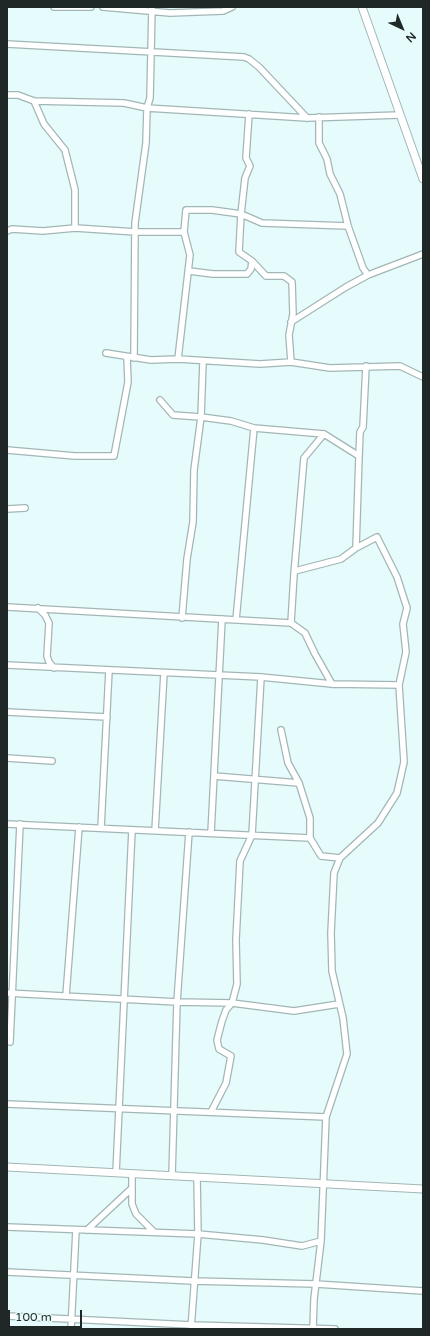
<!DOCTYPE html>
<html>
<head>
<meta charset="utf-8">
<style>
	body { margin:0 }
	#map { position:relative; width:430px; height:1336px; overflow:hidden; background:#e6fbfb; font-family:"Varela Round",sans-serif }
	canvas { display:block }
	.frame { position:absolute; inset:0; border:8px solid #1f2727; pointer-events:none }
	.north { position:absolute; left:382px; top:8px; width:40px; height:40px; -webkit-text-stroke:3px #e6fbfb; paint-order:stroke; rotate:136deg; font-size:11px; font-weight:700; line-height:16px; text-align:center; color:#1f2727 }
	.north::after { content:''; display:block; margin:auto; width:14px; height:18px; background:#1f2727; clip-path:polygon(50% 0,100% 100%,50% 72%,0 100%) }
	.scale { position:absolute; left:8px; top:1310px; width:74px; height:18px; box-sizing:border-box; border:2px solid #1f2727; border-top:0; padding-left:5px; font-size:12px; line-height:14px; white-space:nowrap; color:#1f2727; -webkit-text-stroke:3px #e6fbfb; paint-order:stroke }
</style>
</head>
<body>
<div id="map">
<canvas width="430" height="1336"></canvas>
<div class="frame"></div>
<div class="north">N</div>
<div class="scale">100 m</div>
</div>
<script>
const ctx = document.querySelector('canvas').getContext('2d');
ctx.lineJoin = 'round';
const shape = rows => new Path2D(rows.map(r => 'M' + r).join(''));
function stroke(path, color, width, dash) { ctx.strokeStyle = color; ctx.lineWidth = width; ctx.lineCap = dash ? 'butt' : 'round'; ctx.setLineDash(dash || []); ctx.stroke(path); }
const minor = shape([
	[54,7,91,7],
	[103,7,170,13,223,11,232,7],
	[152,7,150,98,147,108,307,118,400,115],
	[7,44,244,57,249,59,259,67,307,118],
	[7,95,18,95,34,101,124,103,147,108,146,143,135,223,134,358],
	[34,101,44,124,65,150,75,190,75,228],
	[319,117,319,143,327,159,330,174,340,194,348,226,363,268,368,275],
	[7,231,12,229,43,231,75,228,136,232,184,232,186,210,212,210,241,214,245,178,250,166,246,158,249,114],
	[252,261,239,252,241,214,262,223,348,226],
	[189,271,213,274,247,274,251,269,252,261,266,276,284,276,292,282,293,314,289,335,291,362],
	[291,322,346,287,368,275,423,254],
	[106,353,151,360,178,359,260,364,291,362,330,368,400,366,423,377],
	[178,359,190,255,184,232],
	[160,400,173,415,201,417,231,421,254,428,324,434,359,456],
	[7,450,75,456,114,456,128,382,127,357],
	[7,509,25,508],
	[295,571,341,559,356,548],
	[7,607,291,623,305,633,315,654,332,684],
	[38,608,45,615,49,623,47,656,49,662,54,668],
	[182,618,187,559,193,522,194,470,201,417,203,362],
	[236,620,254,428],
	[291,623,294,574,304,458,324,434],
	[7,665,261,677,332,684,399,685],
	[7,712,107,717],
	[281,730,288,763,299,783,310,818,310,838,321,856,340,858],
	[7,758,52,761],
	[214,776,299,783],
	[7,824,310,838],
	[101,828,109,670],
	[155,831,164,673],
	[211,833,222,619],
	[7,993,177,1002,232,1003,294,1011,339,1004],
	[66,996,79,827],
	[10,1042,20,824],
	[7,1104,326,1117],
	[211,1112,226,1083,231,1056,219,1049,217,1040,222,1021,226,1010,232,1003,237,984,236,940,240,861,252,835,261,677],
	[116,1173,132,830],
	[132,1174,132,1204,136,1214,154,1232],
	[172,1176,177,1002,189,832],
	[7,1227,198,1234,263,1240,302,1246,321,1241],
	[87,1230,131,1189],
	[7,1272,193,1281,316,1284,423,1291],
	[7,1316,192,1325,335,1329],
	[71,1329,76,1230],
	[191,1329,198,1234,197,1177],
	[313,1329,314,1299,321,1241,326,1117,347,1054,343,1018,332,971,331,933,334,873,340,858,378,823,397,793,404,762,399,685,406,652,403,624,407,608,397,577,377,537,356,548,359,456,360,432,363,427,366,366]
]);
const tertiary = shape([
	[362,7,423,179],
	[7,1167,423,1189]
]);
stroke(minor, '#a3b6b6', 8);
stroke(tertiary, '#a3b6b6', 9);
stroke(minor, '#fff', 5.5);
stroke(tertiary, '#fff', 7);
</script>
</body>
</html>
